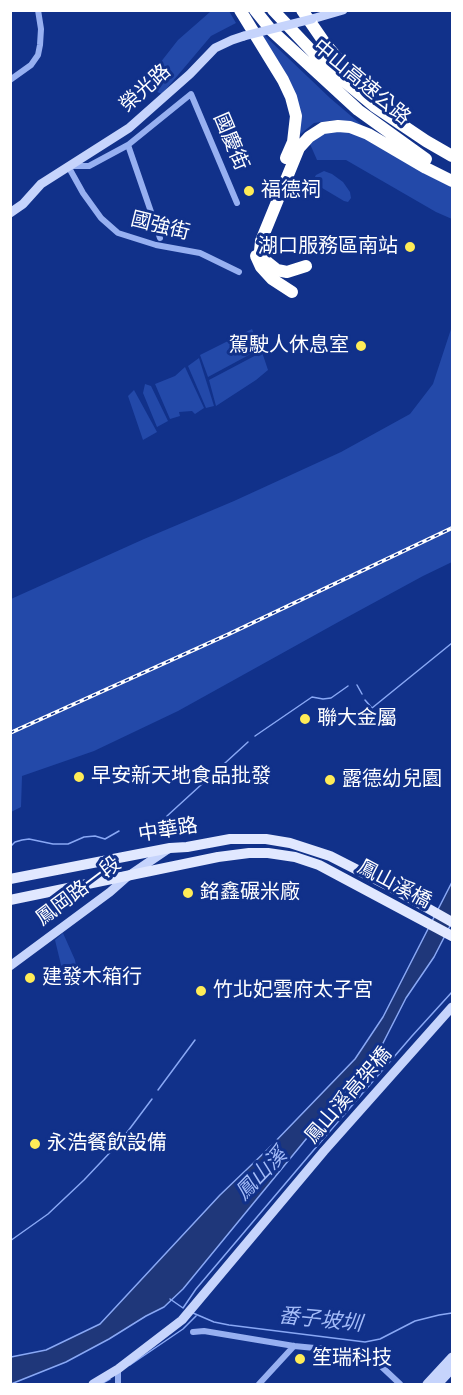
<!DOCTYPE html>
<html>
<head>
<meta charset="utf-8">
<style>
	body { margin:0 }
	#map { position:relative; width:463px; height:1395px; overflow:hidden; background:#11318a; font-family:Roboto,sans-serif }
	canvas { display:block }
	.frame { position:absolute; inset:0; border:12px solid #fff; pointer-events:none }
</style>
</head>
<body>
<div id="map">
<canvas width="463" height="1395"></canvas>
<div class="frame"></div>
</div>
<script>
const ctx = document.querySelector('canvas').getContext('2d');
ctx.lineJoin = 'round';
function paint(path, color) { ctx.fillStyle = color; ctx.fill(path, 'evenodd'); }
const shape = rows => new Path2D(rows.map(r => 'M' + r).join(''));
function stroke(path, color, width, dash) { ctx.strokeStyle = color; ctx.lineWidth = width; ctx.lineCap = dash ? 'butt' : 'round'; ctx.setLineDash(dash || []); ctx.stroke(path); }
function label(font, color, halo, rows, align = 'center') {
  ctx.font = font + ' Roboto,"Noto Sans TC",sans-serif'; ctx.lineWidth = 6; ctx.setLineDash([]); ctx.textBaseline = 'middle'; ctx.strokeStyle = halo; ctx.fillStyle = color; for (const [text, x, y, turn = 0] of rows) {
    ctx.save(); ctx.translate(x, y); ctx.rotate((+turn || 0) * Math.PI / 180); ctx.textAlign = isNaN(turn) ? turn : align; if (halo) ctx.strokeText(text, 0, 0); ctx.fillText(text, 0, 0); ctx.restore();
  }
}
const green = shape([
	[209,11,229,11,236,23,211,36,162,94,142,86,178,40,210,12],
	[264,35,330,98,364,127,335,120,314,123,297,137,300,117,260,37],
	[344,131,359,135,452,182,452,219,436,212,346,160,317,160,310,144,324,132],
	[324,171,332,174,343,182,350,192,351,198,348,202,344,201,312,182,316,175],
	[452,326,452,562,423,576,342,620,178,711,94,751,22,776,21,807,11,812,11,599,144,539,234,501,341,452,410,414,433,384],
	[252,329,260,349,208,377,200,355],
	[262,352,268,370,256,380,216,406,209,380],
	[199,358,214,406,206,408,188,366],
	[185,367,204,408,195,414,192,411,179,412,180,416,170,419,155,384,175,376],
	[145,384,151,386,168,421,157,427,143,393],
	[134,390,157,432,143,440,128,396],
	[63,933,75,960,76,966,62,969,55,940]
]);
const water = shape([
	[452,882,452,922,434,957,406,998,380,1049,183,1289,164,1307,146,1316,109,1339,66,1362,11,1384,11,1357,46,1350,100,1324,220,1195,268,1149,355,1059,383,1017,452,882]
]);
const stream = shape([
	[357,685,362,694],
	[365,700,372,708,452,643],
	[255,736,312,697,323,699,331,698,348,686],
	[167,816,248,742],
	[10,847,15,842,22,840,29,839,53,844,68,844,84,837,95,836,105,839,119,831],
	[158,1090,195,1040],
	[10,1241,48,1214,84,1180,119,1143,152,1099],
	[170,1299,183,1308],
	[183,1308,196,1289,318,1145,412,1036,452,992],
	[193,1313,214,1322,229,1325,365,1342,380,1339,415,1321,439,1315,452,1313],
	[130,1365,183,1329,196,1316],
	[101,1384,110,1379]
]);
const street = shape([
	[10,80,31,65,38,55,40,45,41,29,38,10],
	[128,145,160,238],
	[237,203,191,94,128,145,89,166,68,166,83,193,101,218,118,233,156,245,200,253,239,272],
	[193,1332,204,1331,294,1346,367,1353,400,1384],
	[118,1384,118,1369],
	[259,1384,294,1346]
]);
const secondary = shape([
	[312,19,343,10],
	[10,213,23,204,41,184,129,128,190,74,215,48,232,40,244,36],
	[10,966,110,892,127,877,168,849],
	[93,1384,118,1369,182,1320,324,1151,452,1007],
	[427,1384,452,1357],
	[438,1384,452,1369]
]);
const primary = shape([
	[10,879,170,848,187,847,230,839,266,839,290,843,330,856,385,884,452,922],
	[10,900,218,857,249,853,268,853,295,857,319,865,452,936]
]);
const highway = shape([
	[240,10,283,80,291,97,296,116,293,142,286,158],
	[255,10,271,30,358,110,426,159],
	[273,10,326,66,374,106,426,141,452,156],
	[302,10,324,42,340,61,396,114],
	[256,256,261,267,272,279,292,292],
	[306,266,287,272,277,270,267,262,260,251,261,241,299,148,309,137,323,128,338,126,350,127,368,134,426,168,452,181]
]);
const rail = shape([
	[10,733,229,634,452,528]
]);
const secondaryBridge = shape([
	[244,36,312,19]
]);
const markers = [
	[249,191,6,"#ffec57"],
	[410,247,6,"#ffec57"],
	[361,346,6,"#ffec57"],
	[305,719,6,"#ffec57"],
	[79,777,6,"#ffec57"],
	[330,780,6,"#ffec57"],
	[188,893,6,"#ffec57"],
	[30,978,6,"#ffec57"],
	[201,991,6,"#ffec57"],
	[35,1144,6,"#ffec57"],
	[300,1359,6,"#ffec57"]
];
const streetNames = [
	["中山高速公路",361,83,40],
	["榮光路",146,89,-42],
	["國慶街",230,142,67],
	["國強街",160,227,14],
	["中華路",168,831,-9],
	["鳳山溪橋",394,885,28],
	["鳳岡路一段",79,892,-37],
	["鳳山溪高架橋",349,1096,-49]
];
const poiNames = [
	["福德祠",261,191],
	["湖口服務區南站",398,247,"right"],
	["駕駛人休息室",349,346,"right"],
	["聯大金屬",317,719],
	["早安新天地食品批發",91,777],
	["露德幼兒園",342,780],
	["銘鑫碾米廠",200,893],
	["建發木箱行",42,978],
	["竹北妃雲府太子宮",213,991],
	["永浩餐飲設備",47,1144],
	["笙瑞科技",312,1359]
];
const waterNames = [
	["鳳山溪",262,1175,-46],
	["番子坡圳",320,1321,6]
];
paint(green, '#2349a9');
paint(water, '#1f377a');
stroke(water, '#89a8f5', 1.5);
stroke(stream, '#89a8f5', 1.5);
stroke(street, '#97b0f1', 6);
stroke(secondary, '#c6d4fc', 9);
stroke(primary, '#e1e8ff', 10);
stroke(highway, '#fff', 12);
stroke(rail, '#fff', 4);
stroke(rail, '#11318a', 1.5, [4.5]);
stroke(secondaryBridge, '#c6d4fc', 9);
for (const [x, y, r, color] of markers) { const dot = new Path2D(); dot.arc(x, y, r, 0, 2 * Math.PI); ctx.fillStyle = color; ctx.fill(dot); stroke(dot, '#11318a', 2); }
label('20px', '#fff', '#11318a', streetNames);
label('20px', '#fff', '#11318a', poiNames, 'left');
label('italic 21px', '#a3bbf8', '#11318a', waterNames);
</script>
</body>
</html>
